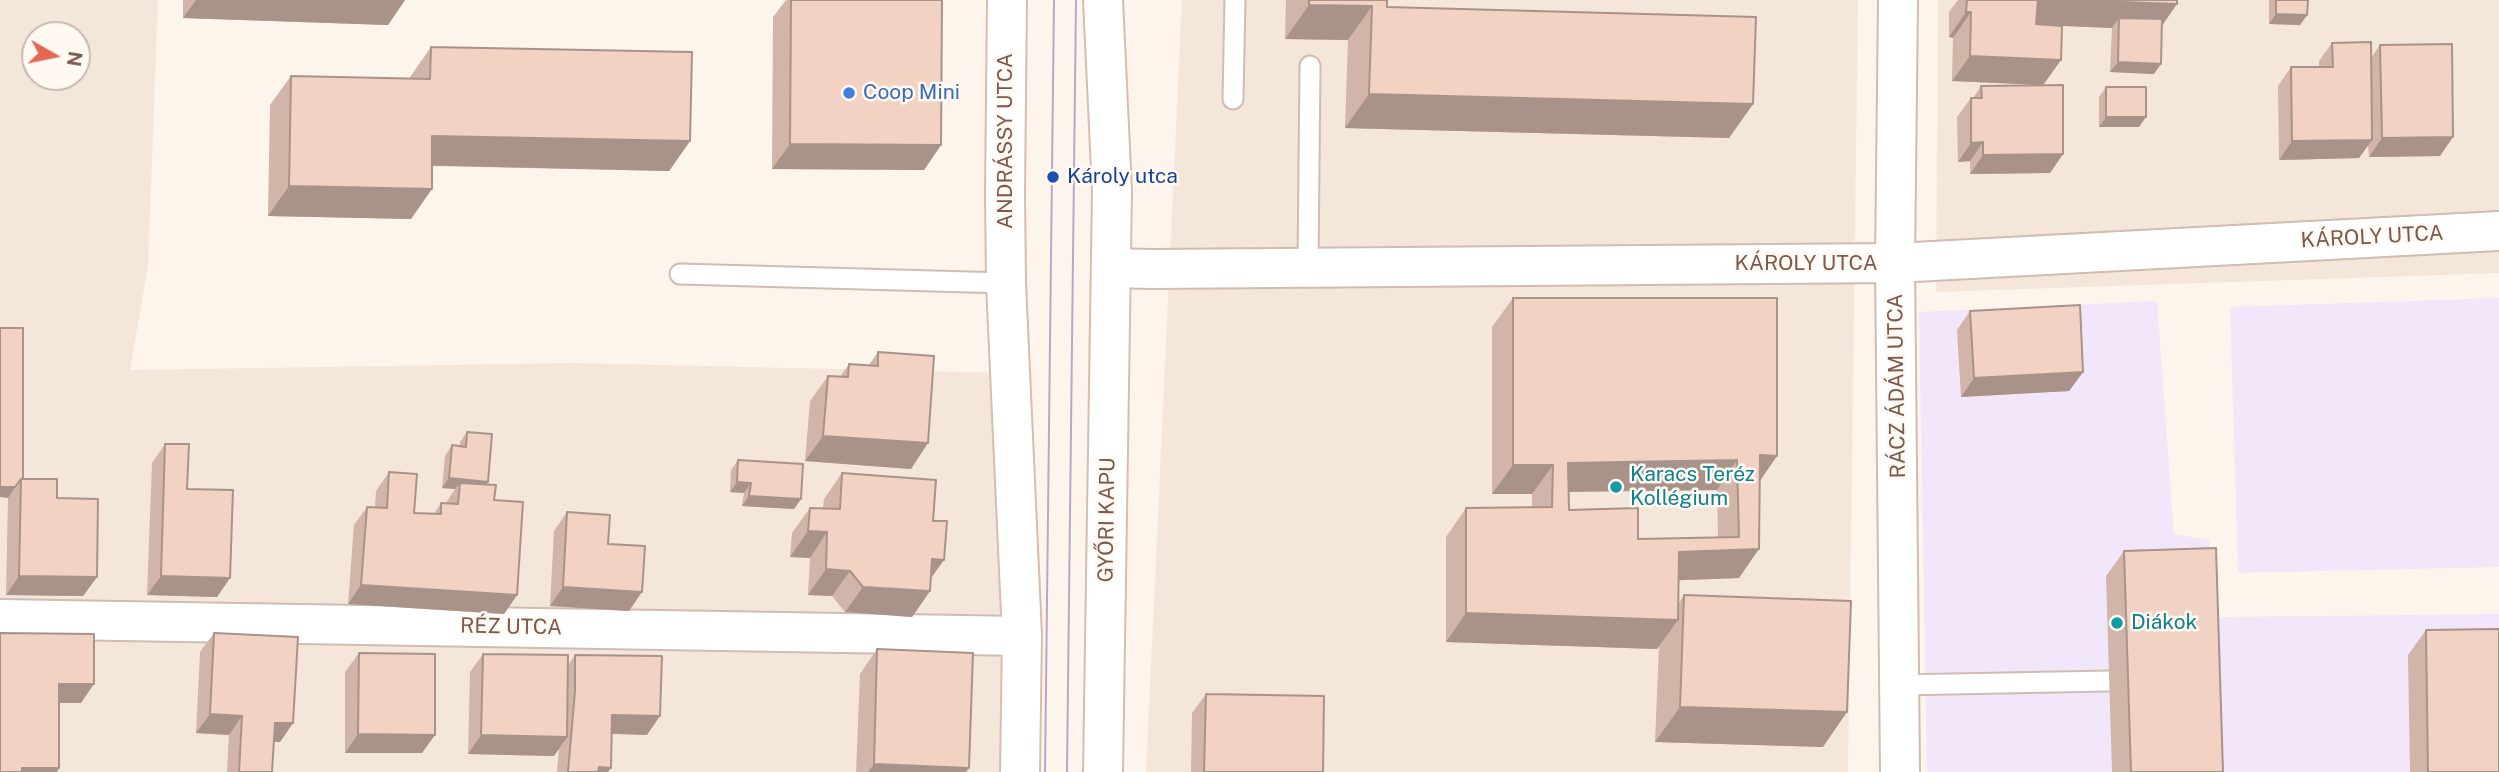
<!DOCTYPE html>
<html>
<head>
<meta charset="utf-8">
<style>
	body { margin:0 }
	#map { position:relative; width:2499px; height:772px; overflow:hidden; background:#fdf5eb; font-family:"Public Sans",sans-serif }
	canvas { display:block }
	.north { position:absolute; left:21px; top:21px; width:70px; height:70px; box-sizing:border-box; background:#fff9f2; border:2px solid #c9b9b0; border-radius:50%; rotate:99deg; font-size:19px; font-weight:700; line-height:28px; text-align:center; color:#795a4d }
	.north::after { content:''; display:block; margin:auto; width:24px; height:32px; background:#e56852; clip-path:polygon(50% 0,100% 100%,50% 72%,0 100%) }
</style>
</head>
<body>
<div id="map">
<canvas width="2499" height="772"></canvas>
<div class="north">N</div>
</div>
<script>
const ctx = document.querySelector('canvas').getContext('2d');
ctx.lineJoin = 'round';
function paint(path, color) { ctx.fillStyle = color; ctx.fill(path, 'evenodd'); }
const shape = rows => new Path2D(rows.map(r => 'M' + r).join(''));
function stroke(path, color, width, dash) { ctx.strokeStyle = color; ctx.lineWidth = width; ctx.lineCap = dash ? 'butt' : 'round'; ctx.setLineDash(dash || []); ctx.stroke(path); }
function label(font, color, halo, rows, align = 'center') {
  ctx.font = font + ' "Public Sans",sans-serif'; ctx.lineWidth = 5; ctx.setLineDash([]); ctx.textBaseline = 'middle'; ctx.strokeStyle = halo; ctx.fillStyle = color; for (const [text, x, y, turn = 0] of rows) {
    ctx.save(); ctx.translate(x, y); ctx.rotate((+turn || 0) * Math.PI / 180); ctx.textAlign = isNaN(turn) ? turn : align; if (halo) ctx.strokeText(text, 0, 0); ctx.fillText(text, 0, 0); ctx.restore();
  }
}
const residential = shape([
	[0,0,158,0,148,266,130,370,574,363,1009,373,1003,772,0,772],
	[35,35,77,35,77,77,35,77],
	[1182,0,1858,0,1848,772,1146,772],
	[1938,0,2499,0,2499,273,1936,292]
]);
const education = shape([
	[2499,298,2499,567,2238,573,2230,307],
	[2157,301,2174,534,2209,540,2219,617,2499,614,2499,772,1927,772,1919,312]
]);
const lane = shape([
	[1233,99,1235,0],
	[1308,266,1310,66],
	[680,274,1006,283],
	[1899,685,2109,681]
]);
const street = shape([
	[1898,0,1895,263,1900,772],
	[1111,268,1152,269,1895,263,2499,231],
	[0,619,1022,636]
]);
const secondary = shape([
	[1007,0,1005,193,1006,283,1022,636,1020,772],
	[1103,772,1112,191,1103,0]
]);
const tram = shape([
	[1045,772,1054,0],
	[1067,772,1076,0]
]);
const wall = shape([
	[183,0,405,0,388,25,183,18],
	[786,0,942,0,941,145,924,170,772,169,773,17],
	[1286,0,1387,0,1387,7,1753,104,1729,138,1345,128,1348,40,1285,39],
	[1958,0,2177,0,2162,25,2154,74,2110,72,2112,28,2062,26,2061,60,2043,85,1952,81,1953,38,1949,37,1949,12],
	[2269,0,2308,0,2307,15,2300,25,2269,24],
	[2332,43,2371,58,2380,45,2440,156,2369,157,2368,145,2359,158,2279,160,2278,86,2291,67,2319,67,2319,61],
	[431,47,690,141,669,171,432,166,411,219,268,216,270,105,291,76,410,78,410,77],
	[1981,86,2063,154,2050,173,1970,174,1970,161,1958,162,1957,117,1971,98,1973,98],
	[2106,87,2139,127,2099,127,2099,97],
	[1513,298,1777,298,1760,481,1739,578,1679,580,1678,604,1684,595,1823,747,1655,742,1659,647,1657,649,1446,642,1446,537,1466,508,1532,508,1532,494,1492,494,1492,327],
	[1717,490,1718,537,1638,539,1569,510,1569,492],
	[1970,311,2083,372,2069,391,1961,397,1957,330],
	[0,328,23,479,57,498,97,577,83,596,6,595,8,498],
	[878,352,911,469,805,461,810,401,828,376,840,377,849,364,869,365],
	[467,432,488,482,486,484,494,500,517,595,504,614,348,604,354,525,367,507,375,507,376,491,389,472,414,513,434,514,441,503,446,503,455,489,442,488,445,456,452,445,460,446,460,442],
	[165,444,230,578,217,597,147,595,152,463],
	[738,460,801,499,794,509,742,506,744,493,730,492,731,470],
	[842,473,933,521,930,591,912,617,845,612,832,596,808,595,810,558,790,557,792,533,810,508,823,508,824,499],
	[567,512,608,544,629,611,550,606,554,531],
	[2124,551,2223,772,2112,772,2106,576],
	[2426,630,2499,772,2410,772,2408,655],
	[214,633,293,723,280,742,274,742,272,772,227,772,229,735,196,733,200,652],
	[877,649,966,772,856,772,860,674],
	[359,653,422,753,345,753,345,672],
	[483,654,568,665,575,655,647,735,611,734,608,772,557,772,559,749,554,756,468,754,470,672],
	[1206,694,1323,772,1191,772,1192,713]
]);
const shadedWall = shape([
	[196,0,405,0,388,25,183,18],
	[2037,0,2066,0,2177,4,2159,30,2119,18,2112,28,2020,24],
	[1309,5,1372,6,1348,40,1285,39],
	[1966,12,1971,12,1953,38,1949,37],
	[2276,14,2307,15,2300,25,2269,24],
	[1970,56,2061,60,2043,85,1952,81],
	[2118,62,2161,64,2154,74,2110,72],
	[1369,94,1753,104,1729,138,1345,128],
	[2106,117,2146,117,2139,127,2099,127],
	[432,136,690,141,669,171,411,165],
	[2453,137,2440,156,2369,157,2382,138],
	[2372,140,2359,158,2279,160,2292,141],
	[1983,142,1970,161,1958,162,1971,143],
	[790,144,941,145,924,170,772,169],
	[2063,154,2050,173,1970,174,1983,155],
	[289,186,432,189,411,219,268,216],
	[2083,372,2069,391,1961,397,1974,378],
	[823,436,928,443,911,469,805,461],
	[1760,455,1777,456,1757,485],
	[1737,460,1717,490,1552,492,1568,463],
	[1513,465,1553,465,1532,494,1492,494],
	[449,478,488,482,481,492,460,483,455,489,442,488],
	[737,482,751,483,744,493,730,492],
	[0,487,15,487,8,498,0,497],
	[749,496,801,499,794,509,742,506],
	[808,531,827,532,810,558,790,557],
	[1759,549,1739,578,1658,581,1679,552],
	[932,559,944,560,926,585],
	[826,569,850,571,832,596,808,595],
	[19,576,97,577,83,596,6,595],
	[161,576,230,578,217,597,147,595],
	[361,585,517,595,504,614,348,604],
	[563,587,642,592,629,611,550,606],
	[863,587,930,591,912,617,845,612],
	[1466,613,1678,620,1657,649,1446,642],
	[59,684,94,684,81,703,46,703],
	[1680,707,1847,712,1823,747,1655,742],
	[210,714,242,716,229,735,196,733],
	[612,715,660,716,647,735,599,733],
	[275,723,293,723,280,742,262,741],
	[358,734,435,735,422,753,345,753],
	[481,735,567,737,554,756,468,754],
	[874,764,969,768,966,772,868,772],
	[599,767,611,768,608,772,596,772],
	[22,768,59,768,57,772,19,772]
]);
const building = shape([
	[791,0,942,0,941,145,790,144,791,0],
	[1309,0,1387,0,1387,7,1756,17,1753,104,1369,94,1372,6,1309,5,1309,0],
	[1967,0,2038,0,2036,24,2062,26,2061,60,1970,56,1971,12,1966,12,1967,0],
	[2066,0,2177,0,2177,4,2066,0],
	[2276,0,2308,0,2307,15,2276,14,2276,0],
	[2119,18,2162,19,2161,64,2118,62,2119,18],
	[2371,42,2372,140,2292,141,2291,67,2333,67,2332,43,2371,42],
	[2452,44,2453,137,2382,138,2380,45,2452,44],
	[431,47,692,52,690,141,432,136,432,189,289,186,291,76,430,79,431,47],
	[2063,85,2063,154,1983,155,1983,142,1971,143,1971,98,1982,98,1981,86,2063,85],
	[2106,87,2146,87,2146,117,2106,117,2106,87],
	[1513,298,1777,298,1777,456,1760,455,1759,549,1679,552,1678,620,1466,613,1466,508,1552,507,1553,465,1513,465,1513,298],
	[1737,460,1739,537,1638,539,1638,508,1569,510,1568,463,1737,460],
	[2080,305,2083,372,1974,378,1970,311,2080,305],
	[0,328,23,328,23,479,21,479,15,487,0,487,0,328],
	[878,352,934,356,928,443,823,436,828,376,848,377,849,364,878,366,878,352],
	[467,432,492,434,488,482,449,478,452,445,466,447,467,432],
	[165,444,189,444,187,489,233,490,230,578,161,576,165,444],
	[738,460,803,464,801,499,749,496,751,483,737,482,738,460],
	[389,472,417,474,414,513,441,514,441,503,458,504,460,483,496,485,494,500,523,502,517,595,361,585,367,507,387,508,389,472],
	[842,473,936,480,933,521,947,521,944,560,932,559,930,591,863,587,850,571,826,569,827,532,808,531,810,508,840,509,842,473],
	[21,479,57,479,57,498,98,499,97,577,19,576,21,479],
	[567,512,610,515,608,544,645,546,642,592,563,587,567,512],
	[2216,548,2223,772,2131,772,2124,551,2216,548],
	[1684,595,1851,601,1847,712,1680,707,1684,595],
	[2499,629,2499,772,2428,772,2426,630,2499,629],
	[0,633,94,634,94,684,59,684,59,768,22,768,22,772,0,772,0,633],
	[214,633,298,637,293,723,275,723,272,772,239,772,242,716,210,714,214,633],
	[877,649,973,653,969,768,874,764,877,649],
	[359,653,435,654,435,735,358,734,359,653],
	[483,654,568,655,567,737,481,735,483,654],
	[575,655,662,656,660,716,612,715,611,768,599,767,598,772,568,772,575,691,575,655],
	[1206,694,1324,696,1323,772,1204,772,1206,694]
]);
const markers = [
	[849,93,7,"#3f7fe0"],
	[1053,177,7,"#1a4fb4"],
	[1616,487,7,"#0f9aa8"],
	[2117,623,7,"#0f9aa8"]
];
const shopNames = [
	["Coop Mini",863,93]
];
const streetNames = [
	["ANDRÁSSY UTCA",1006,141,-90],
	["KÁROLY UTCA",2372,237,-3],
	["KÁROLY UTCA",1806,264],
	["RÁCZ ÁDÁM UTCA",1897,386,-91],
	["GYŐRI KAPU",1107,520,-89],
	["RÉZ UTCA",511,627,1]
];
const transitNames = [
	["Károly utca",1067,177]
];
const cultureNames = [
	["Karacs Teréz",1630,475],
	["Kollégium",1630,499],
	["Diákok",2131,623]
];
paint(residential, '#f5e6da');
paint(education, '#f2e7fa');
stroke(lane, '#d0bcb0', 23);
stroke(street, '#d0bcb0', 42);
stroke(secondary, '#d5beb0', 42);
stroke(lane, '#fff', 19);
stroke(street, '#fff', 38);
stroke(secondary, '#fff', 38);
stroke(tram, '#b7a8c8', 2);
paint(wall, '#d0b5a8');
paint(shadedWall, '#a99388');
paint(building, '#f2d2c3');
stroke(building, '#a99388', 2);
for (const [x, y, r, color] of markers) { const dot = new Path2D(); dot.arc(x, y, r, 0, 2 * Math.PI); ctx.fillStyle = color; ctx.fill(dot); stroke(dot, '#fff9f2', 2.5); }
label('21px', '#366cbe', '#fff9f2', shopNames, 'left');
label('21px', '#795a4d', '#fff9f2', streetNames);
label('21px', '#164399', '#fff9f2', transitNames, 'left');
label('21px', '#0d838f', '#fff9f2', cultureNames, 'left');
</script>
</body>
</html>
